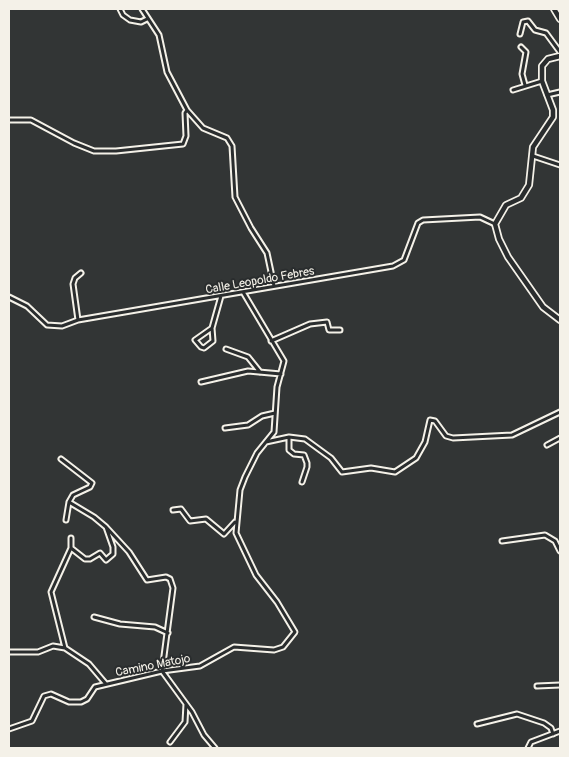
<!DOCTYPE html>
<html>
<head>
<meta charset="utf-8">
<style>
	body { margin:0 }
	#map { position:relative; width:569px; height:757px; overflow:hidden; background:#323535; font-family:Pangolin,sans-serif }
	canvas { display:block }
	.frame { position:absolute; inset:0; border:10px solid #f4f1e8; pointer-events:none }
</style>
</head>
<body>
<div id="map">
<canvas width="569" height="757"></canvas>
<div class="frame"></div>
</div>
<script>
const ctx = document.querySelector('canvas').getContext('2d');
ctx.lineJoin = 'round';
const shape = rows => new Path2D(rows.map(r => 'M' + r).join(''));
function stroke(path, color, width, dash) { ctx.strokeStyle = color; ctx.lineWidth = width; ctx.lineCap = dash ? 'butt' : 'round'; ctx.setLineDash(dash || []); ctx.stroke(path); }
function label(font, color, halo, rows, align = 'center') {
  ctx.font = font + ' Pangolin,sans-serif'; ctx.lineWidth = 4; ctx.setLineDash([]); ctx.textBaseline = 'middle'; ctx.strokeStyle = halo; ctx.fillStyle = color; for (const [text, x, y, turn = 0] of rows) {
    ctx.save(); ctx.translate(x, y); ctx.rotate((+turn || 0) * Math.PI / 180); ctx.textAlign = isNaN(turn) ? turn : align; if (halo) ctx.strokeText(text, 0, 0); ctx.fillText(text, 0, 0); ctx.restore();
  }
}
const street = shape([
	[120,9,123,15,130,20,141,22,147,19],
	[142,9,159,35,167,72,187,110,203,128,227,138,232,146,235,197,251,228,267,253,274,286],
	[520,34,523,22,528,21,535,30,546,33,560,52],
	[521,47,526,52,522,74,525,85],
	[513,90,542,81],
	[547,95,560,92],
	[9,120,31,120,74,143,94,151,116,151,183,144,186,136,185,113,187,110],
	[533,156,560,165],
	[9,297,27,306,47,325,62,326,78,320,393,266,404,260,418,223,423,220,480,217,495,224],
	[78,320,73,284,75,278,81,273],
	[212,328,195,340,201,347,204,348,213,341,212,328,221,296],
	[271,341,310,324,327,322,329,330,340,330],
	[226,349,248,357,260,372],
	[201,382,248,371,281,374],
	[225,428,248,425,262,416,275,413],
	[289,437,289,450,294,454,304,455,307,463,307,467,302,482],
	[266,442,289,437,305,439,331,458,342,472,371,468,395,472,416,458,425,442,430,420,435,421,446,436,453,438,512,435,560,412],
	[547,445,560,438],
	[61,459,92,483,90,487,73,495,69,502,66,520],
	[69,502,94,517,106,527,113,547,113,554,106,560,100,553,90,559,85,559,71,548,71,538],
	[173,510,181,509,190,521,206,519,224,534,235,522],
	[106,527,129,552,147,580,166,577,170,579,173,588,162,671,192,712,204,735,215,748],
	[502,541,545,535,555,541,560,551],
	[94,617,120,624,155,627,168,633],
	[65,648,51,592,71,548],
	[9,652,38,652,53,646,65,648,89,664,106,684],
	[537,686,560,685],
	[477,724,517,714,544,723,551,728,553,734],
	[9,729,32,721,44,696,51,694,69,702,81,702,87,699,95,687,162,671,200,666,234,647,274,650,283,647,295,632,277,602,256,575,236,533,240,490,245,477,257,453,274,432,277,387,284,361,243,292],
	[170,742,185,722,186,704],
	[528,748,531,742,560,731]
]);
const secondary = shape([
	[554,9,560,19],
	[560,56,548,59,542,66,542,81,553,110,553,117,533,147,529,185,521,198,506,205,495,224,499,239,508,257,543,307,560,320]
]);
const streetNames = [
	["Calle Leopoldo Febres",260,281,-10],
	["Camino Matojo",153,666,-11]
];
stroke(street, '#f4f1e8', 7);
stroke(secondary, '#f4f1e8', 8);
stroke(street, '#2a2d2e', 3);
stroke(secondary, '#2a2d2e', 4.5);
label('12px', '#f4f1e8', '#2a2d2e', streetNames);
</script>
</body>
</html>
